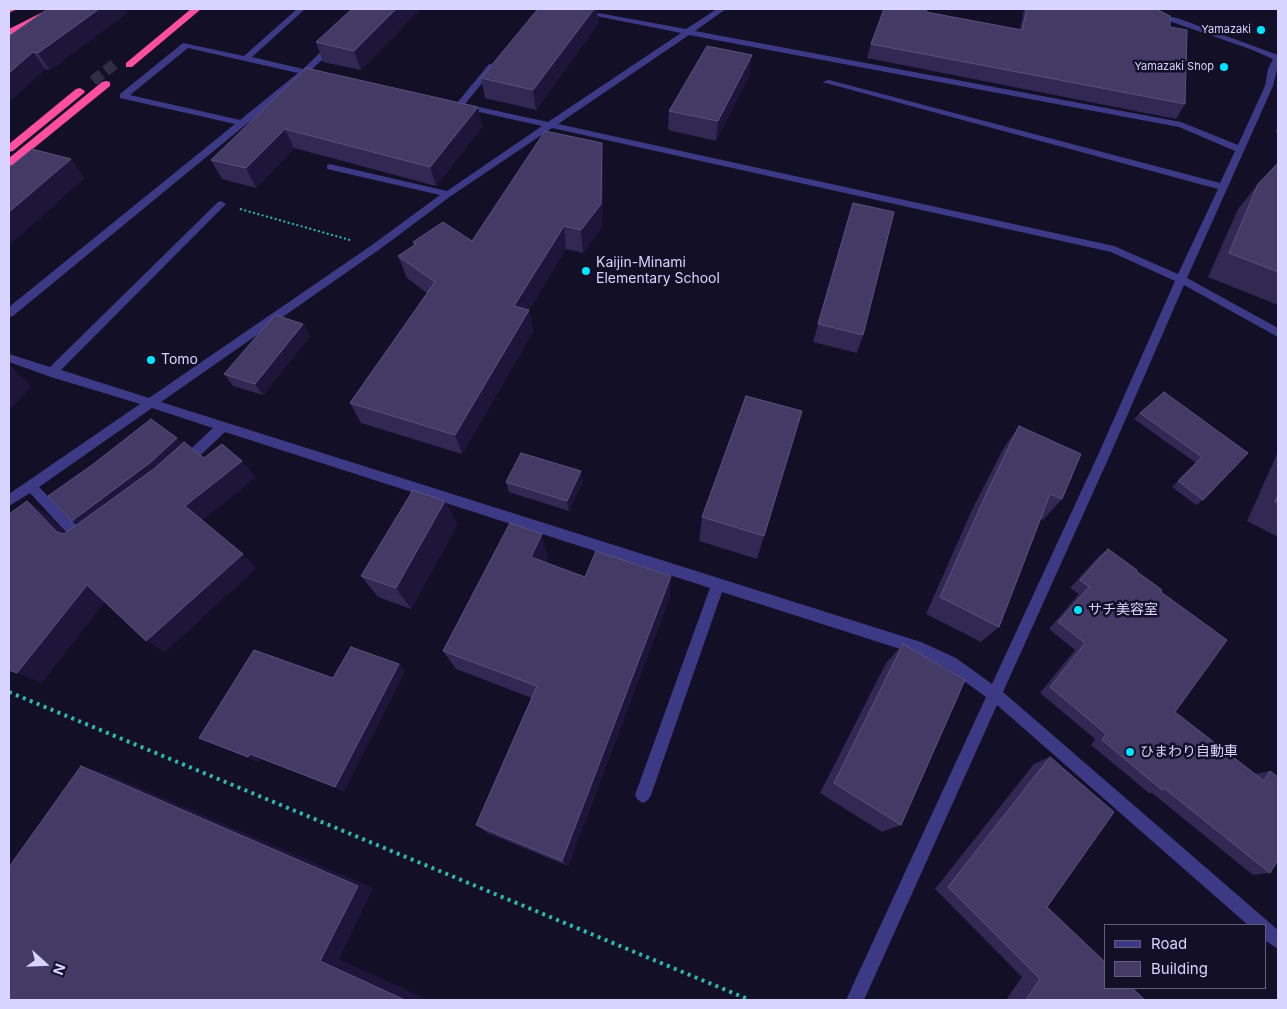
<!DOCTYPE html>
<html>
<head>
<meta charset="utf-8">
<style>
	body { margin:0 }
	#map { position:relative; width:1287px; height:1009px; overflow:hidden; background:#130f26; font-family:Inter,sans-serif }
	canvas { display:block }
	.frame { position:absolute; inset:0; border:10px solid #d9d4ff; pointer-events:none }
	.legend { position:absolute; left:1104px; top:924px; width:162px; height:65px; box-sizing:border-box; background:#130f26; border:1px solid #625e7d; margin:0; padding:6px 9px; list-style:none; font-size:15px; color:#d9d4ff }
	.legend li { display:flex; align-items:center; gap:10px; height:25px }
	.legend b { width:25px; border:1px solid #625e7d }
	.north { position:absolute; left:20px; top:939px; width:50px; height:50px; -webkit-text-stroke:4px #130f26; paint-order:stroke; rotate:110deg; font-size:14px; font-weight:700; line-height:20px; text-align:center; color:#d9d4ff }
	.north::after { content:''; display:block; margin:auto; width:18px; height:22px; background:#d9d4ff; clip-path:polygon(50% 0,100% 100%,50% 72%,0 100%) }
</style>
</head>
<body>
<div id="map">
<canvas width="1287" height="1009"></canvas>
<div class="frame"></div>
<ul class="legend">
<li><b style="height:6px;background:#3d3a85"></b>Road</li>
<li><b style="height:14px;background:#433a66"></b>Building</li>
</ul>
<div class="north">N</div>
</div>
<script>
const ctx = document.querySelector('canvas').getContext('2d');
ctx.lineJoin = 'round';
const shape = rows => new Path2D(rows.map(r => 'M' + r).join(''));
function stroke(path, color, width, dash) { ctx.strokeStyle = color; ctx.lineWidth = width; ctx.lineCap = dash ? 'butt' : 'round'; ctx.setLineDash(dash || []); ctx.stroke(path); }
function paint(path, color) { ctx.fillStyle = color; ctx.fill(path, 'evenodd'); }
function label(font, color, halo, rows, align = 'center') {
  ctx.font = font + ' Inter,"Noto Sans JP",sans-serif'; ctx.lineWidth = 5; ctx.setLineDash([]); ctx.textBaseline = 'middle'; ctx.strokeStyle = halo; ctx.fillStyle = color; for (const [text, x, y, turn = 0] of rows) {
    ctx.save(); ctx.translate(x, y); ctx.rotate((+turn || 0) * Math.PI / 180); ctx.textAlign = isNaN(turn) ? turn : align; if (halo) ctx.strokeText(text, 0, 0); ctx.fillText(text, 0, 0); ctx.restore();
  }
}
const highwayTunnel = shape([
	[93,81,117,62]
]);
const pathFar1 = shape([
	[240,209,350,240]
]);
const path = shape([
	[9,692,750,1000]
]);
const minor = shape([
	[297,9,305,9,252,57,303,69,330,43,336,43,336,47,310,71,322,73,322,77,306,75,13,316,9,317,9,307,235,124,120,98,120,94,183,43,244,56,297,9],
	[188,48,245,61,298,73,240,120,130,95,188,48],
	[561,9,576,9,686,29,717,9,726,9,695,31,1181,122,1238,145,1265,86,1268,69,1273,59,1250,49,1172,22,1122,9,1135,9,1177,18,1278,55,1278,65,1273,86,1187,278,1278,328,1278,337,1184,285,1110,455,1003,692,1278,930,1278,949,1266,941,1266,925,1248,925,997,705,864,1000,846,1000,986,697,946,668,919,655,722,592,651,795,648,800,643,803,638,800,635,795,710,588,225,432,188,467,184,468,180,467,178,463,180,459,213,428,152,408,39,487,87,536,88,540,87,544,82,546,77,544,30,493,9,506,9,494,140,404,51,377,9,362,9,354,50,367,218,202,221,201,226,204,61,370,149,398,372,245,440,195,327,169,327,165,330,164,447,191,542,126,457,107,457,103,489,64,496,66,465,104,548,122,681,33,561,9],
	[689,35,1179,127,1235,151,1220,183,829,80,822,82,1218,189,1178,274,1114,246,558,124,689,35],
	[552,128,1111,252,1175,281,1098,455,992,684,956,658,921,642,161,402,380,249,451,196,552,128]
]);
const highway = shape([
	[9,9,17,9,9,13,9,9],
	[49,9,61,9,9,36,9,29,49,9],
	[191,9,201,9,132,67,126,67,126,63,191,9],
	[106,81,110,82,110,86,13,165,9,166,9,158,102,82,106,81],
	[80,88,85,91,84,93,13,151,9,152,9,144,76,89,80,88]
]);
const wall = shape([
	[48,9,125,9,127,13,50,70,45,69,10,101,9,101,9,36],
	[352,9,420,9,361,70,323,62,316,42],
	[538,9,597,9,598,24,536,110,485,98,481,78],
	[1024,9,1156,9,1170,27,1185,104,1176,119,867,58,871,44,926,12,1020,30],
	[306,68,478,107,482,127,436,186,294,148,256,188,222,179,211,160],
	[750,74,716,141,668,130,669,111],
	[1278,128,1278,133,1275,132],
	[1278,163,1278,305,1208,277,1238,209,1258,184],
	[603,167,602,227,583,253,566,249,529,310,533,332,462,454,361,423,350,403,427,293,407,278,398,256,414,245,413,242,472,241],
	[853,203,863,335,857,353,813,342],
	[303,324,310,336,263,395,233,386,224,374],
	[802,411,757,559,699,541,702,517],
	[1140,413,1248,453,1203,500,1196,505,1172,487,1196,463,1134,419],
	[1019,426,1062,499,1043,520,1041,519,999,627,981,642,926,614,972,510,1003,449],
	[1278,452,1278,537,1247,521],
	[583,481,569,511,509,492,506,482],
	[445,501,457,525,411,609,378,597,361,576],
	[1108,549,1161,592,1175,712,1255,774,1270,771,1270,873,1253,875,1152,793,1149,793,1091,745,1095,739,1040,693,1075,650,1049,629,1079,594,1070,588,1098,557],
	[548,558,546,563,585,577,670,597,568,866,488,833,476,825,532,698,456,669,443,651],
	[903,644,901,825,882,832,820,793,886,663],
	[405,671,344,791,261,758,259,762,199,738,333,678],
	[1050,757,1047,907,1145,1000,1006,1000,1022,977,935,889,1034,764]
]);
const shadedWall = shape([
	[99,9,125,9,127,13,50,70,38,53],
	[396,9,420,9,361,70,354,51],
	[594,9,597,9,598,24,536,110,533,90],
	[33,52,45,69,10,101,9,99,9,73],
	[752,55,750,74,716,141,718,121],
	[478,107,482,127,436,186,430,167],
	[285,129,294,148,256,188,246,168],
	[602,143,603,167,602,227,583,253,581,230],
	[71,159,85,178,12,243,9,239,9,212],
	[564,226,566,249,529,310,533,332,462,454,455,435,514,306],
	[303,324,310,336,263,395,255,384],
	[9,365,32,386,9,410],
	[177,438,187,449,85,531,72,521],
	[242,461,256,477,202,521,185,506],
	[581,471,583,481,569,511,567,501],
	[27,501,49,516,78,546,57,532],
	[445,501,457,525,411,609,396,588],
	[542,534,548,558,537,579,531,557],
	[243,554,257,568,165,652,146,641],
	[671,576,670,597,568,866,562,861],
	[87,585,108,598,42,683,17,673],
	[399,664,405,671,344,791,335,787],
	[250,754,261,758,259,762,248,757],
	[81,766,110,775,373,888,339,959,428,1000,405,1000,320,961]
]);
const building = shape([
	[48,9,99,9,38,53,33,52,9,73,9,36,48,9],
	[352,9,396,9,354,51,316,42,352,9],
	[538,9,594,9,533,90,481,78,538,9],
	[884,9,927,9,926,12,1022,30,1027,9,1156,9,1170,16,1170,27,1187,30,1185,104,871,44,884,9],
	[707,46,752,55,718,121,669,111,707,46],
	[306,68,478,107,430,167,285,129,246,168,211,160,306,68],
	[545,131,602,143,601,204,581,230,564,226,514,306,529,310,455,435,350,403,435,282,398,256,416,244,413,242,443,222,472,241,545,131],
	[32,149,71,159,9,212,9,168,32,149],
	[1278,163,1278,272,1229,253,1258,184,1278,163],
	[853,203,894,212,863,335,818,324,853,203],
	[275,315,303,324,255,384,224,374,275,315],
	[1164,392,1248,453,1203,500,1178,481,1202,457,1140,413,1164,392],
	[746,396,802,411,764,536,702,517,746,396],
	[151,419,177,438,151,462,72,521,48,496,92,465,151,419],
	[1019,426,1081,454,1062,499,1050,494,999,627,940,597,988,490,1019,426],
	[184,442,204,458,222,444,242,461,185,506,243,554,146,641,87,585,17,673,9,670,9,514,27,501,57,532,64,534,155,468,184,442],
	[521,453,581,471,567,501,506,482,521,453],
	[413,490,445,501,396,588,361,576,413,490],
	[1278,494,1278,503,1275,502,1278,494],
	[510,523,542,534,531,557,585,577,596,551,671,576,562,861,476,825,537,686,443,651,510,523],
	[1108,549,1137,570,1136,571,1162,590,1161,592,1227,640,1175,712,1264,781,1270,771,1278,777,1278,860,1270,873,1164,788,1162,790,1102,740,1106,734,1050,687,1085,643,1058,622,1089,587,1080,580,1108,549],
	[903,644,965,680,901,825,834,783,903,644],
	[351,647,399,664,335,787,250,754,248,757,199,738,254,650,333,678,351,647],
	[1050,757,1114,812,1047,907,1106,963,1106,988,1132,988,1145,1000,1026,1000,1040,979,948,887,1050,757],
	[81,766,358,886,320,961,405,1000,9,1000,9,867,81,766]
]);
const markers = [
	[1261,30,5,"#00e5ff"],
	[1224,67,5,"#00e5ff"],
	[586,271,5,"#00e5ff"],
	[151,360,5,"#00e5ff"],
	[1078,610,5,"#00e5ff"],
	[1130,752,5,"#00e5ff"]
];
const farPoinames = [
	["Yamazaki",1251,30],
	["Yamazaki Shop",1214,67]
];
const poiNames = [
	["Kaijin-Minami",596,263],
	["Elementary School",596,279],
	["Tomo",161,360],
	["サチ美容室",1088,610],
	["ひまわり自動車",1140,752]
];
stroke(highwayTunnel, '#312d47', 11, [11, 5]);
stroke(pathFar1, '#2fb8b0', 2, [2, 2.5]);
stroke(path, '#2fb8b0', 4, [3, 4.5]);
paint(minor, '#3d3a85');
paint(highway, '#ff4fa3');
paint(wall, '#312854');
paint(shadedWall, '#1d163a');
paint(building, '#433a66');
stroke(building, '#5a527e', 1);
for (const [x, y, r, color] of markers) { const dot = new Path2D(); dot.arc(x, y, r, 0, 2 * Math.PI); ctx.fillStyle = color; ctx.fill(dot); stroke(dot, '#130f26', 2); }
label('11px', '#d9d4ff', '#130f26', farPoinames, 'right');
label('14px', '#d9d4ff', '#130f26', poiNames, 'left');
</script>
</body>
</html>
